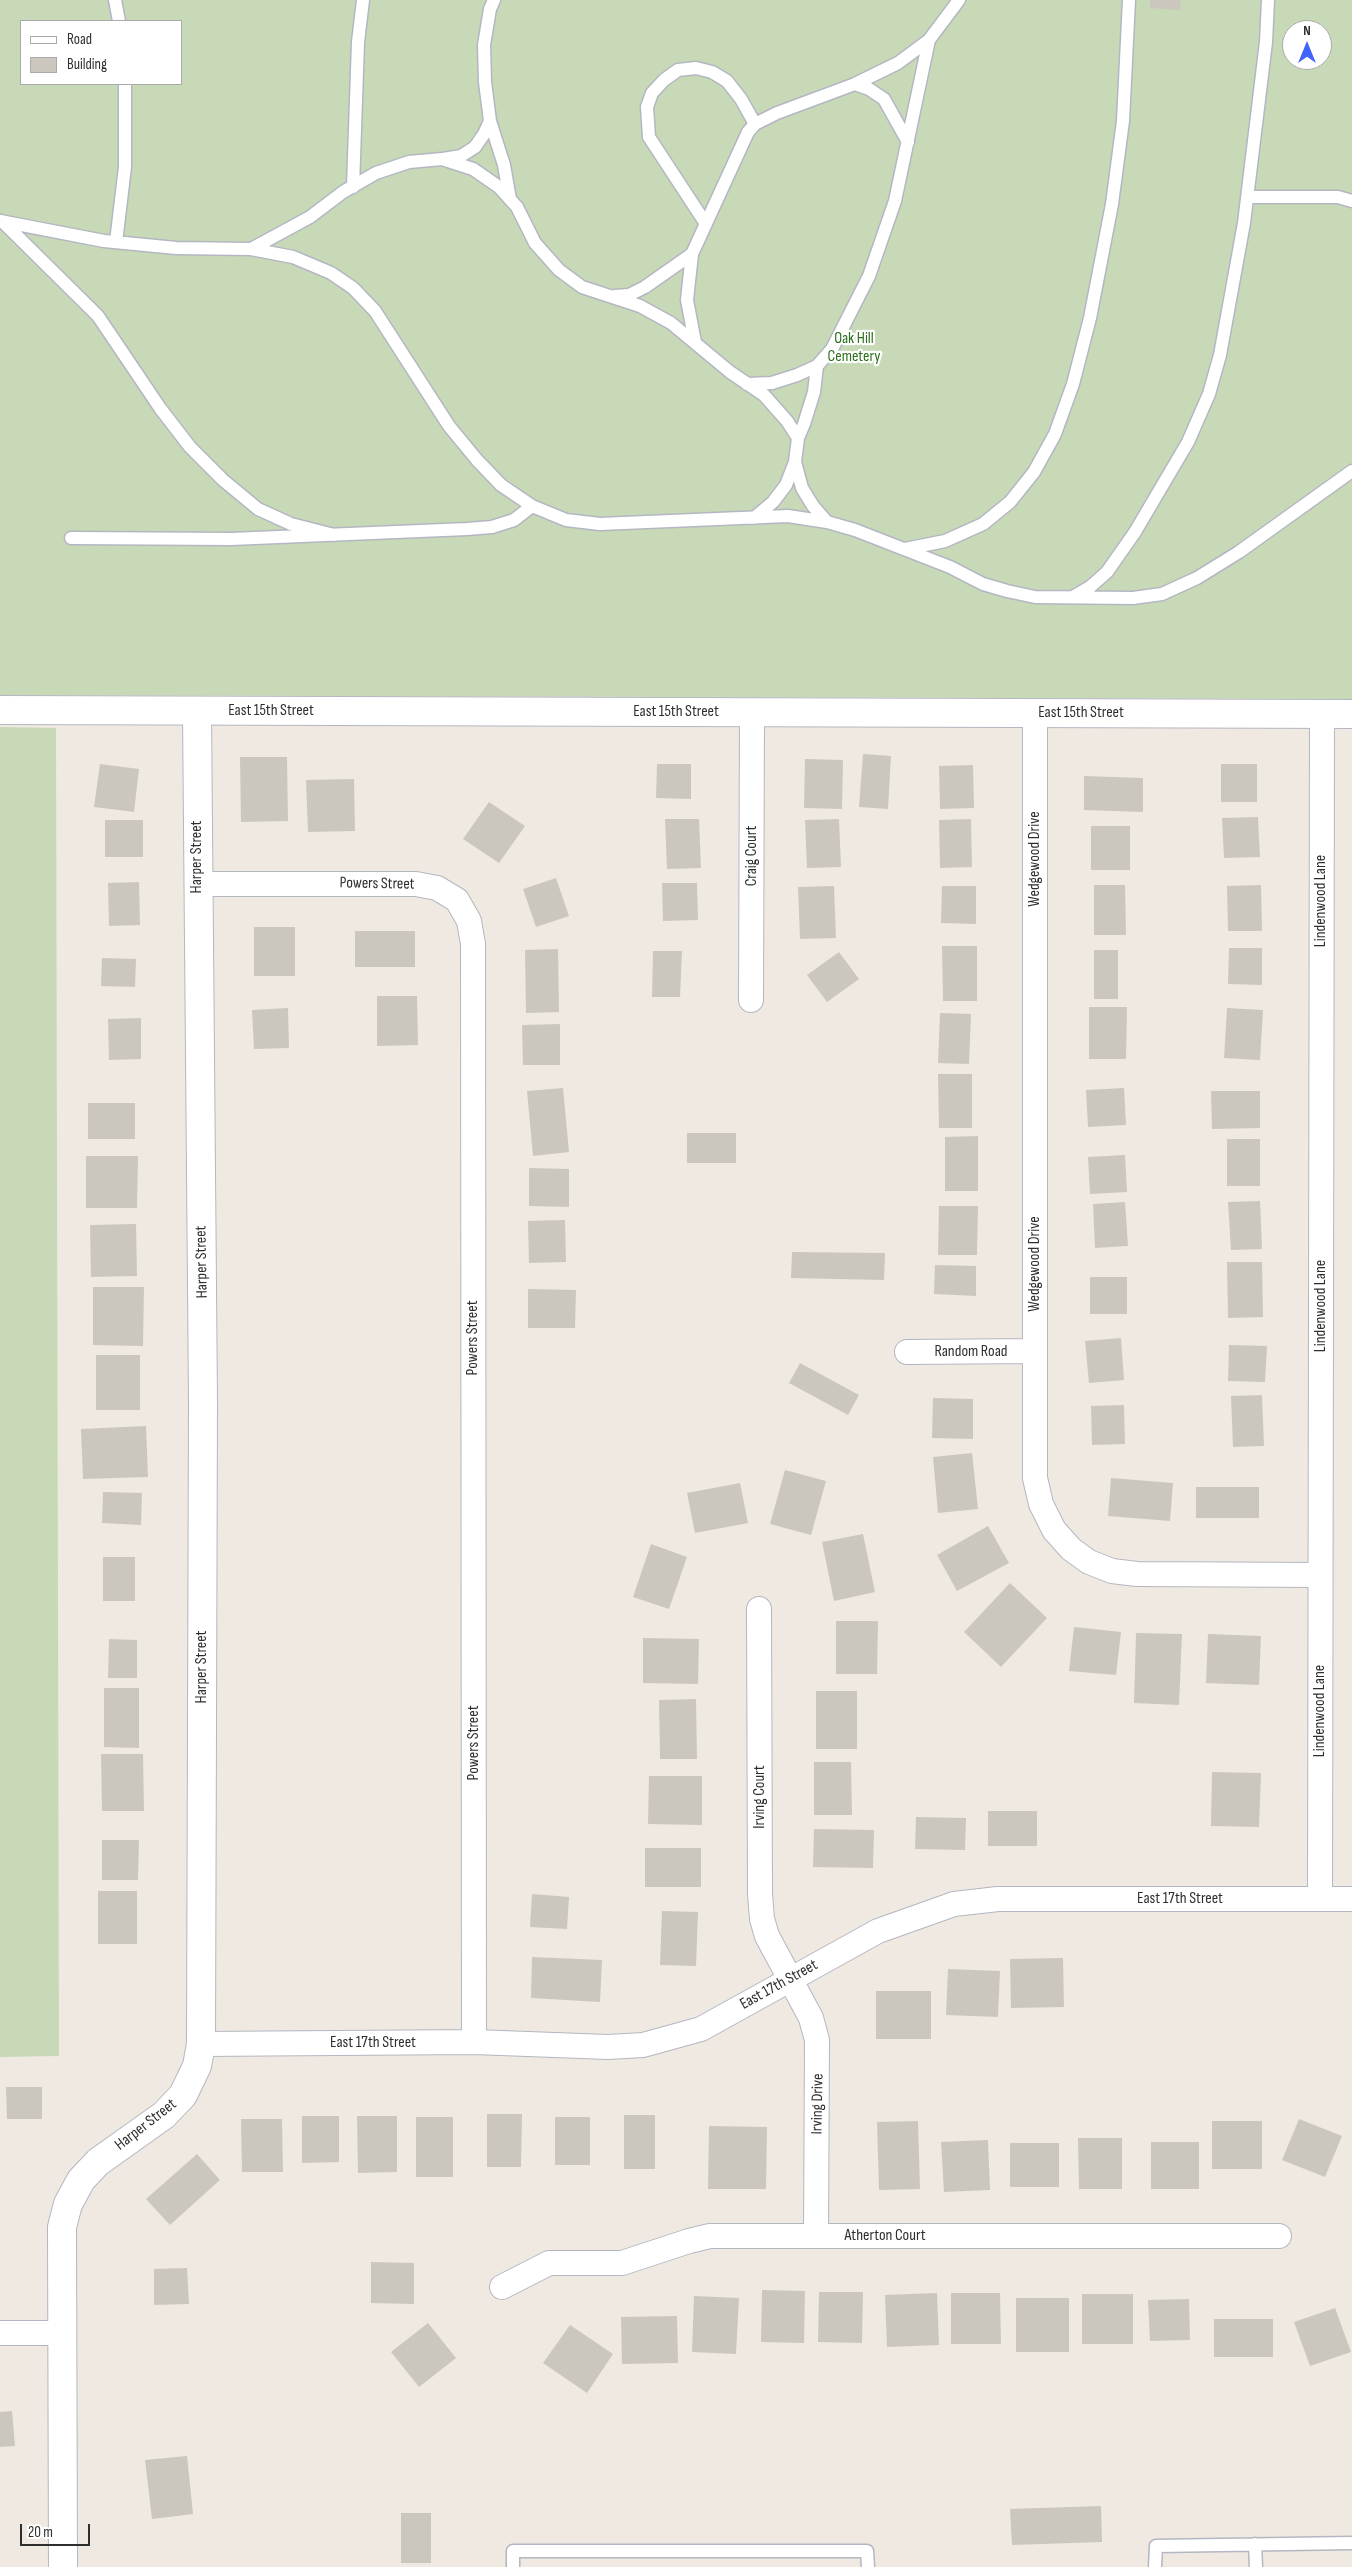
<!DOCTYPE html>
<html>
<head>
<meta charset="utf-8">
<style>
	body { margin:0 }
	#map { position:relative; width:1352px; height:2567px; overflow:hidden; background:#efe9e1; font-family:"Sofia Sans Condensed",sans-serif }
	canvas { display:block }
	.legend { position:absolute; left:20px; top:20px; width:162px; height:65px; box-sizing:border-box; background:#fff; border:1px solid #ababab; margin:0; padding:6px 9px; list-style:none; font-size:15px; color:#2e2e2e }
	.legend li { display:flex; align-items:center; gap:10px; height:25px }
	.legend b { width:25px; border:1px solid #ababab }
	.north { position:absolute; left:1282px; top:20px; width:50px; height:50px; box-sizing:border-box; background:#fff; border:1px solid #ababab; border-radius:50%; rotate:0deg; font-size:14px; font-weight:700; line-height:20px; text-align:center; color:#2e2e2e }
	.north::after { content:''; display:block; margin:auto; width:18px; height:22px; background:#4264fb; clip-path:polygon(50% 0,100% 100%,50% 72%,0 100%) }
	.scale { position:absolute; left:20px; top:2524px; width:70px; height:22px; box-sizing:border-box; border:2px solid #2e2e2e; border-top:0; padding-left:6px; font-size:15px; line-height:18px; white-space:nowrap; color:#2e2e2e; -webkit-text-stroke:4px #fff; paint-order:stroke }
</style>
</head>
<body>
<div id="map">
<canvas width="1352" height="2567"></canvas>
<ul class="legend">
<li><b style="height:6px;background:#fff"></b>Road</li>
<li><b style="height:14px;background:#cbc7bf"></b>Building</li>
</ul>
<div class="north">N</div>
<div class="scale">20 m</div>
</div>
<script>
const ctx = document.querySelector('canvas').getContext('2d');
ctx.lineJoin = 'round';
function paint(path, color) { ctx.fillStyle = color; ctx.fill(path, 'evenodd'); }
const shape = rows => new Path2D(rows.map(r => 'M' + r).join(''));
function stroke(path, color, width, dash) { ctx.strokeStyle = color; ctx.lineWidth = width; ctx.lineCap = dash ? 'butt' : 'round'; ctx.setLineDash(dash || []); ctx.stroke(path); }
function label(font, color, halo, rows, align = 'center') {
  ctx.font = font + ' "Sofia Sans Condensed",sans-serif'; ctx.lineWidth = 4.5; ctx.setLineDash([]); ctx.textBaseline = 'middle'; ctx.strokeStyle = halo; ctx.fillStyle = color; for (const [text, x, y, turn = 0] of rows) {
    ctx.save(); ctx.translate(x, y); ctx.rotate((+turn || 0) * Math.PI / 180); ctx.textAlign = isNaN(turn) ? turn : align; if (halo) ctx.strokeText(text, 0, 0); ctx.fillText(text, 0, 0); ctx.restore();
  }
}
const cemetery = shape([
	[0,0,1352,0,1352,699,0,695],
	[21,21,181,21,181,84,21,84],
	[1292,30,1322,30,1322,60,1292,60],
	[0,727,56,728,59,2056,0,2057]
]);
const building = shape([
	[1150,0,1181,0,1180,10,1150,8],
	[863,754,891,756,888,809,859,807],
	[240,757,287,757,288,821,241,822],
	[805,759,843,760,842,809,804,808],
	[100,764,139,769,134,812,94,807],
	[657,764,691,764,691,799,656,798],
	[1221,764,1257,764,1257,802,1221,802],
	[973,765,974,808,940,809,939,766],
	[1084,776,1143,778,1143,812,1084,810],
	[354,779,355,831,308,832,306,780],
	[489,802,525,826,499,863,463,839],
	[1258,817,1260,857,1224,858,1222,818],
	[665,819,699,819,701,868,667,869],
	[839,819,841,867,807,868,805,820],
	[971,819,972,867,940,868,939,820],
	[105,820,143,820,143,857,105,857],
	[1091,826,1130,826,1130,870,1091,870],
	[556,878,569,916,536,927,523,889],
	[139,882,140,925,109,926,108,883],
	[662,883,697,883,698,920,663,921],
	[1094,885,1125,885,1126,935,1094,935],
	[1261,885,1262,931,1228,931,1227,886],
	[834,886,836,938,800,939,798,887],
	[942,886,976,886,976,924,941,923],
	[254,927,295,927,295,976,254,976],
	[355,931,415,931,415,967,355,967],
	[942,946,977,946,977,1001,943,1001],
	[1229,948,1262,948,1262,985,1228,984],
	[558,949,559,1012,526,1013,525,950],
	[1094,950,1118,950,1118,999,1094,999],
	[653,951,682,951,680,997,652,997],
	[839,952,859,979,827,1002,807,975],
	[102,958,136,959,135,987,101,986],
	[377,996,417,996,418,1045,377,1046],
	[1089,1007,1127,1007,1126,1059,1089,1059],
	[288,1008,289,1048,254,1049,252,1010],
	[1227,1008,1263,1010,1260,1060,1224,1058],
	[940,1013,971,1014,969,1064,938,1063],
	[141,1018,141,1059,109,1060,108,1019],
	[560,1024,560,1065,523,1065,522,1025],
	[938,1074,972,1074,972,1128,939,1128],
	[563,1088,569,1152,533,1156,527,1091],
	[1124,1088,1126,1125,1088,1127,1086,1090],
	[1211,1091,1260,1091,1260,1128,1212,1129],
	[88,1103,135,1103,135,1139,88,1139],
	[687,1133,736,1133,736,1163,687,1163],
	[978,1136,978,1191,945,1191,945,1137],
	[1227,1139,1260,1139,1260,1186,1227,1186],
	[1125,1155,1127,1192,1090,1194,1088,1157],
	[86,1156,138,1156,137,1208,86,1208],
	[529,1168,569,1169,569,1207,529,1206],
	[1260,1201,1262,1249,1231,1250,1228,1202],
	[1125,1202,1128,1246,1095,1248,1093,1204],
	[939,1206,978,1206,977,1255,938,1255],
	[565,1220,566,1262,529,1263,528,1221],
	[136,1224,137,1276,91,1277,90,1225],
	[792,1252,885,1253,884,1280,791,1278],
	[1227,1262,1262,1262,1263,1317,1228,1318],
	[935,1265,976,1266,976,1296,934,1294],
	[1090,1277,1127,1277,1127,1314,1090,1314],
	[93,1287,144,1287,143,1346,93,1345],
	[528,1289,576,1290,575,1328,528,1328],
	[1121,1338,1124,1380,1089,1383,1085,1341],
	[1229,1345,1267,1346,1265,1382,1228,1381],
	[96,1355,140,1355,140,1410,96,1410],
	[800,1363,859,1395,848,1415,789,1383],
	[1262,1395,1264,1446,1233,1447,1231,1396],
	[933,1398,973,1399,973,1439,932,1438],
	[1124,1405,1125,1444,1092,1445,1091,1406],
	[146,1426,148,1477,83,1479,81,1429],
	[972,1453,978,1509,938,1513,933,1457],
	[785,1470,826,1481,811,1535,770,1524],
	[1111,1478,1173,1483,1170,1521,1108,1516],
	[740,1483,748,1523,695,1533,687,1493],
	[1196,1487,1259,1487,1259,1518,1196,1518],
	[103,1492,142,1493,141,1525,102,1523],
	[988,1526,1009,1563,957,1591,937,1555],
	[863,1534,875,1592,834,1601,822,1542],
	[651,1544,687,1557,669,1609,633,1597],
	[103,1557,135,1557,135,1601,103,1601],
	[1010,1583,1047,1618,1001,1667,964,1632],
	[836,1621,878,1621,877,1674,836,1674],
	[1074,1627,1121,1632,1116,1675,1069,1671],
	[1136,1633,1182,1634,1179,1705,1134,1703],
	[1208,1634,1261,1636,1259,1685,1206,1683],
	[643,1638,699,1639,698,1684,643,1683],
	[109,1639,137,1640,137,1678,108,1678],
	[104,1688,139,1688,139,1748,104,1747],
	[816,1691,857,1691,857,1749,816,1749],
	[696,1699,697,1759,660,1759,659,1700],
	[101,1754,143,1754,144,1811,102,1811],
	[814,1762,851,1762,852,1815,814,1815],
	[1212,1772,1261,1773,1259,1827,1211,1826],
	[649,1776,702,1776,702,1825,648,1824],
	[988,1811,1037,1811,1037,1846,988,1846],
	[916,1817,966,1818,965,1850,915,1849],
	[814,1829,874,1830,873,1868,813,1867],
	[102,1840,139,1840,138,1880,102,1880],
	[645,1848,701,1848,701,1887,645,1887],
	[98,1891,137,1891,137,1944,98,1944],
	[532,1894,569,1897,567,1929,530,1927],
	[662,1911,698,1912,696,1966,660,1965],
	[532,1957,602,1960,600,2002,531,1998],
	[1063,1958,1064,2007,1011,2008,1010,1959],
	[948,1969,1000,1971,998,2017,946,2015],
	[876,1991,931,1991,931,2039,876,2039],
	[6,2087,42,2087,42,2119,7,2119],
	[487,2114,522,2114,521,2167,487,2167],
	[624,2115,655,2115,655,2169,624,2169],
	[302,2116,339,2116,339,2162,302,2163],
	[357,2116,397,2116,397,2172,358,2173],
	[416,2117,453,2117,453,2177,416,2177],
	[555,2117,590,2117,590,2165,555,2165],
	[241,2119,282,2119,283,2172,242,2172],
	[1299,2119,1342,2136,1325,2177,1282,2160],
	[918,2121,920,2189,879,2190,877,2122],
	[1212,2121,1262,2121,1262,2169,1212,2169],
	[709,2126,767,2127,766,2189,708,2189],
	[1078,2138,1122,2138,1122,2189,1079,2189],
	[988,2140,990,2190,944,2192,941,2142],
	[1151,2142,1199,2142,1199,2189,1151,2189],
	[1010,2143,1059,2143,1059,2187,1010,2187],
	[197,2154,220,2180,170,2225,146,2199],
	[371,2262,414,2263,414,2304,371,2303],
	[187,2268,189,2304,154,2305,154,2269],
	[762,2290,805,2291,804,2343,761,2342],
	[819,2292,863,2292,862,2343,818,2342],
	[937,2293,939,2345,887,2347,885,2295],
	[951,2293,1000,2293,1001,2344,951,2344],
	[1082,2294,1133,2294,1133,2344,1082,2344],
	[694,2296,739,2298,736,2354,692,2352],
	[1016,2298,1069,2298,1069,2352,1016,2352],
	[1189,2299,1190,2340,1150,2341,1148,2300],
	[1335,2308,1351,2352,1310,2366,1294,2322],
	[677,2316,678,2363,622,2364,621,2317],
	[1214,2319,1273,2319,1273,2357,1214,2357],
	[428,2323,456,2358,419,2387,391,2352],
	[570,2325,613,2354,587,2393,543,2363],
	[12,2411,15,2446,0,2447,0,2412],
	[187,2456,193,2514,152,2519,145,2460],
	[1101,2506,1102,2542,1012,2545,1010,2509],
	[401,2513,431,2513,431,2563,401,2563]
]);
const service = shape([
	[115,0,119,21],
	[494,0,490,9,484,45,485,82,490,121,504,165,510,199],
	[855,84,869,89,884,99,908,142],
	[443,159,461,156,475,147,484,134,490,121],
	[353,187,358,42,363,0],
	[1248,197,1338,197,1352,201],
	[0,221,104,241,176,248,251,249,293,257,331,273,353,288,375,311,449,426,477,460,501,485,532,506,566,520,600,524,788,516,827,522,855,530,950,567,983,584,1007,591,1035,597,1133,598,1162,594,1197,578,1239,552,1352,471],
	[2,221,98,316,160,408,190,447,223,480,258,509,291,524,334,535],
	[706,224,649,137,647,107,652,93,664,80,678,70,696,68,712,72,727,81,741,99,755,124],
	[116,242,125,167,125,84],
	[251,249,310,217,343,192,376,173,409,162,442,159,473,169,499,187,517,207,535,243,559,270,582,287,640,306,671,323,730,372,764,395,787,421,798,438,795,462,786,485,773,502,754,518],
	[692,254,687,300,695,342],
	[615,296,629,295,645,287,692,254,748,132,755,124,777,113,855,84,898,63,929,40,959,0],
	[747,384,772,383,797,375,817,366,832,349,869,276,895,201,929,40],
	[798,438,804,424,814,392,817,366],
	[795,462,802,488,813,506,827,522],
	[71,538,231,539,467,529,492,527,514,520,532,506],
	[905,549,945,541,983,524,1010,502,1034,472,1055,434,1073,384,1090,318,1112,204,1123,121,1129,0],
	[1073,597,1090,587,1107,572,1135,532,1188,442,1209,394,1220,355,1244,223,1266,42,1268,0],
	[1255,2544,1256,2567],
	[513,2567,513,2551,867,2551,868,2567],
	[1155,2567,1156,2546,1352,2543]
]);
const minor = shape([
	[1035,713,1035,1478,1041,1504,1054,1530,1071,1549,1089,1562,1112,1571,1137,1574,1320,1575],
	[198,884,416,884,437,888,457,900,469,921,473,944,474,2042],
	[751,1000,752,712],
	[907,1352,1035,1351],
	[759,1609,760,1894,762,1919,767,1936,811,2018,817,2040,816,2236],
	[1320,1899,1322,714],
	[201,2044,474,2042,608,2047,643,2045,701,2029,878,1931,954,1904,998,1899,1352,1899],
	[502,2287,549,2263,622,2263,689,2241,710,2236,1279,2236],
	[0,2333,62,2333]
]);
const tertiary = shape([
	[63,2567,62,2227,68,2204,81,2180,98,2162,164,2115,183,2095,197,2066,201,2044,203,1402,197,711]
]);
const secondary = shape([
	[0,710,1352,714]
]);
const parkNames = [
	["Oak Hill",854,339],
	["Cemetery",854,357]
];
const streetNames = [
	["East 15th Street",271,711],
	["East 15th Street",676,712],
	["East 15th Street",1081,713],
	["Craig Court",752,856,-90],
	["Harper Street",197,857,-90],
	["Wedgewood Drive",1035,859,-90],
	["Powers Street",377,884,1],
	["Lindenwood Lane",1321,901,-90],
	["Harper Street",202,1262,-91],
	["Wedgewood Drive",1035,1264,-90],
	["Lindenwood Lane",1321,1306,-90],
	["Powers Street",473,1338,-90],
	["Random Road",971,1352],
	["Harper Street",202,1667,-90],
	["Lindenwood Lane",1320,1711,-90],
	["Powers Street",474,1743,-90],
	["Irving Court",760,1797,-90],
	["East 17th Street",1180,1899],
	["East 17th Street",779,1985,-29],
	["East 17th Street",373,2043],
	["Irving Drive",818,2104,-89],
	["Harper Street",146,2125,-38],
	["Atherton Court",885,2236]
];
paint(cemetery, '#c8d9b8');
paint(building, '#cbc7bf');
stroke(service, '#b4b7c1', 15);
stroke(minor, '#b4b7c1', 26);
stroke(tertiary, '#b4b7c1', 30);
stroke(secondary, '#b4b7c1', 30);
stroke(service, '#fff', 12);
stroke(minor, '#fff', 24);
stroke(tertiary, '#fff', 28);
stroke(secondary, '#fff', 28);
label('16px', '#2c6e1b', '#fff', parkNames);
label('16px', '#2e2e2e', '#fff', streetNames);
</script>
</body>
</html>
